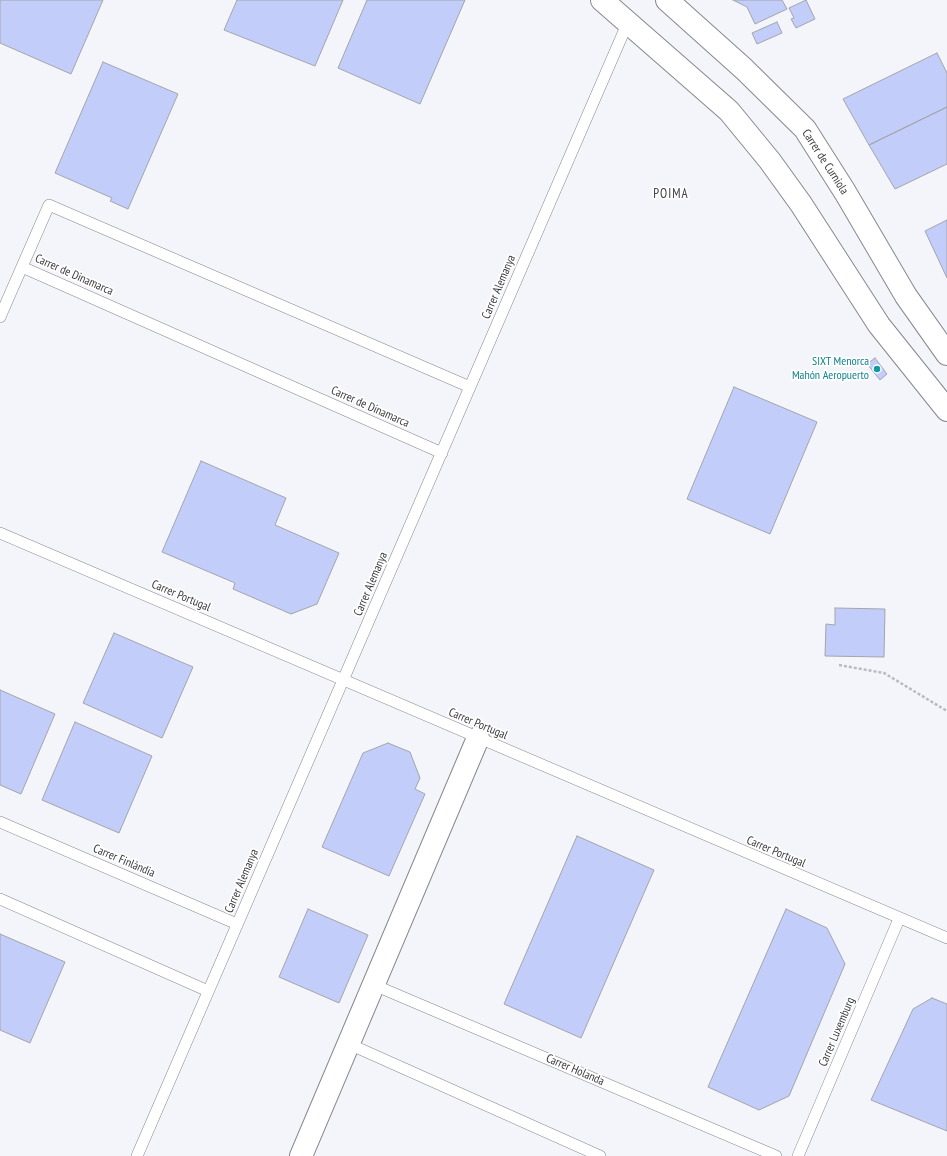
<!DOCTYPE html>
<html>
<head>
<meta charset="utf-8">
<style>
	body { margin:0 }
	canvas { display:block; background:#f3f5fa }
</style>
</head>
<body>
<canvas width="947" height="1156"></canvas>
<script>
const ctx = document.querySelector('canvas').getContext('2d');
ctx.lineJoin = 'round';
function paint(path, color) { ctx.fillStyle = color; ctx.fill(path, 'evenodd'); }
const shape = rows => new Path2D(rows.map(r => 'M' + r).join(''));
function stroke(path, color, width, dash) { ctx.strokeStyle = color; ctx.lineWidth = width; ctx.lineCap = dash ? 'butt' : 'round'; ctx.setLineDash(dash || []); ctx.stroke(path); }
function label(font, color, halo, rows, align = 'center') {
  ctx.font = font + ' "PT Sans Narrow",sans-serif'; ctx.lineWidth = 3.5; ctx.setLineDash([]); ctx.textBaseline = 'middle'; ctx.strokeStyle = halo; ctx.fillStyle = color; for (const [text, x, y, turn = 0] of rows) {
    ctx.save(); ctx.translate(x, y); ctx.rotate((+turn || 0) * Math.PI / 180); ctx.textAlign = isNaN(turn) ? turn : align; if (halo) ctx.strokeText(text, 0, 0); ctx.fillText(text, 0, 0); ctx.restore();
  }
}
const building = shape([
	[0,0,103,0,71,74,0,43,0,0],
	[237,0,343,0,315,66,224,30,237,0],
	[367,0,465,0,420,104,338,68,367,0],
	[733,0,782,0,787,9,755,24,747,7,733,0],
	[806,0,815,19,796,28,791,19,794,18,789,8,806,0],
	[777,22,782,33,757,44,752,33,777,22],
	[937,53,947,73,947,107,869,145,843,99,937,53],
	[103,62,178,94,128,209,110,201,112,198,55,173,103,62],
	[947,107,947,164,895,189,869,145,947,107],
	[947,220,947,278,925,231,947,220],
	[875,358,887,374,880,380,867,364,875,358],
	[734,387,817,422,770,534,687,499,734,387],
	[201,461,286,498,275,525,339,553,317,604,291,614,233,589,235,583,162,552,201,461],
	[835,608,885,609,884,657,825,656,826,624,835,625,835,608],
	[114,633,193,667,162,738,83,703,114,633],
	[0,690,55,714,21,794,0,785,0,690],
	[75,722,152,756,119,833,42,800,75,722],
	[388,743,410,752,420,778,415,789,425,794,389,876,322,847,363,753,388,743],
	[577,836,654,870,581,1038,504,1004,577,836],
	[308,909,368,935,339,1003,279,977,308,909],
	[786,909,827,928,845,964,789,1096,759,1110,708,1087,786,909],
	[0,934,65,962,30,1043,0,1030,0,934],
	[932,998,947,1004,947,1131,871,1100,913,1009,932,998]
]);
const path = shape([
	[839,665,884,673,947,711]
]);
const lane = shape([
	[22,267,442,453],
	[0,317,49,205,470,387],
	[0,533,947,938],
	[0,822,237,924],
	[0,899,208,991],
	[374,985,776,1156],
	[349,1044,600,1156],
	[137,1156,628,22],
	[798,1156,899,919]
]);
const street = shape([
	[602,0,729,111,770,161,801,204,879,325,947,410],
	[301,1156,478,738]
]);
const secondary = shape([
	[667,0,744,69,805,129,845,192,906,296,947,354]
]);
const markers = [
	[877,369,4,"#0f9aa8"]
];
const streetNames = [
	["Carrer de Curniola",825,162,57],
	["Carrer de Dinamarca",74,275,24],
	["Carrer Alemanya",499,287,-67],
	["Carrer de Dinamarca",370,407,24],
	["Carrer Alemanya",371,584,-67],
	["Carrer Portugal",181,596,23],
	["Carrer Portugal",478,724,23],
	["Carrer Portugal",776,852,23],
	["Carrer Finlàndia",124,861,23],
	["Carrer Alemanya",242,881,-67],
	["Carrer Luxemburg",837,1032,-67],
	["Carrer Holanda",575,1070,23]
];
const cultureNames = [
	["SIXT Menorca",869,362],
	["Mahón Aeropuerto",869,376]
];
const neighbourhoodNames = [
	["POIMA",671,194]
];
paint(building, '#c2cdfa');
stroke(building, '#a3a5aa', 1);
stroke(lane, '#87888d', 12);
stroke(street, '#87888d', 24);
stroke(secondary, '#87888d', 24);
stroke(path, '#b9bbbf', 2.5, [3, 2]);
stroke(lane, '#fff', 11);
stroke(street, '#fff', 22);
stroke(secondary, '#fff', 22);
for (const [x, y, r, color] of markers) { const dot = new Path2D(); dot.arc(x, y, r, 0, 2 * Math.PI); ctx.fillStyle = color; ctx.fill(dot); stroke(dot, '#fff', 1.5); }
label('12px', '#3a3b3d', '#fff', streetNames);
label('12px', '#0d838f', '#fff', cultureNames, 'right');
ctx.letterSpacing = '1px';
label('13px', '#3f4044', '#fff', neighbourhoodNames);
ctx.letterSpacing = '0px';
</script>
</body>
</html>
